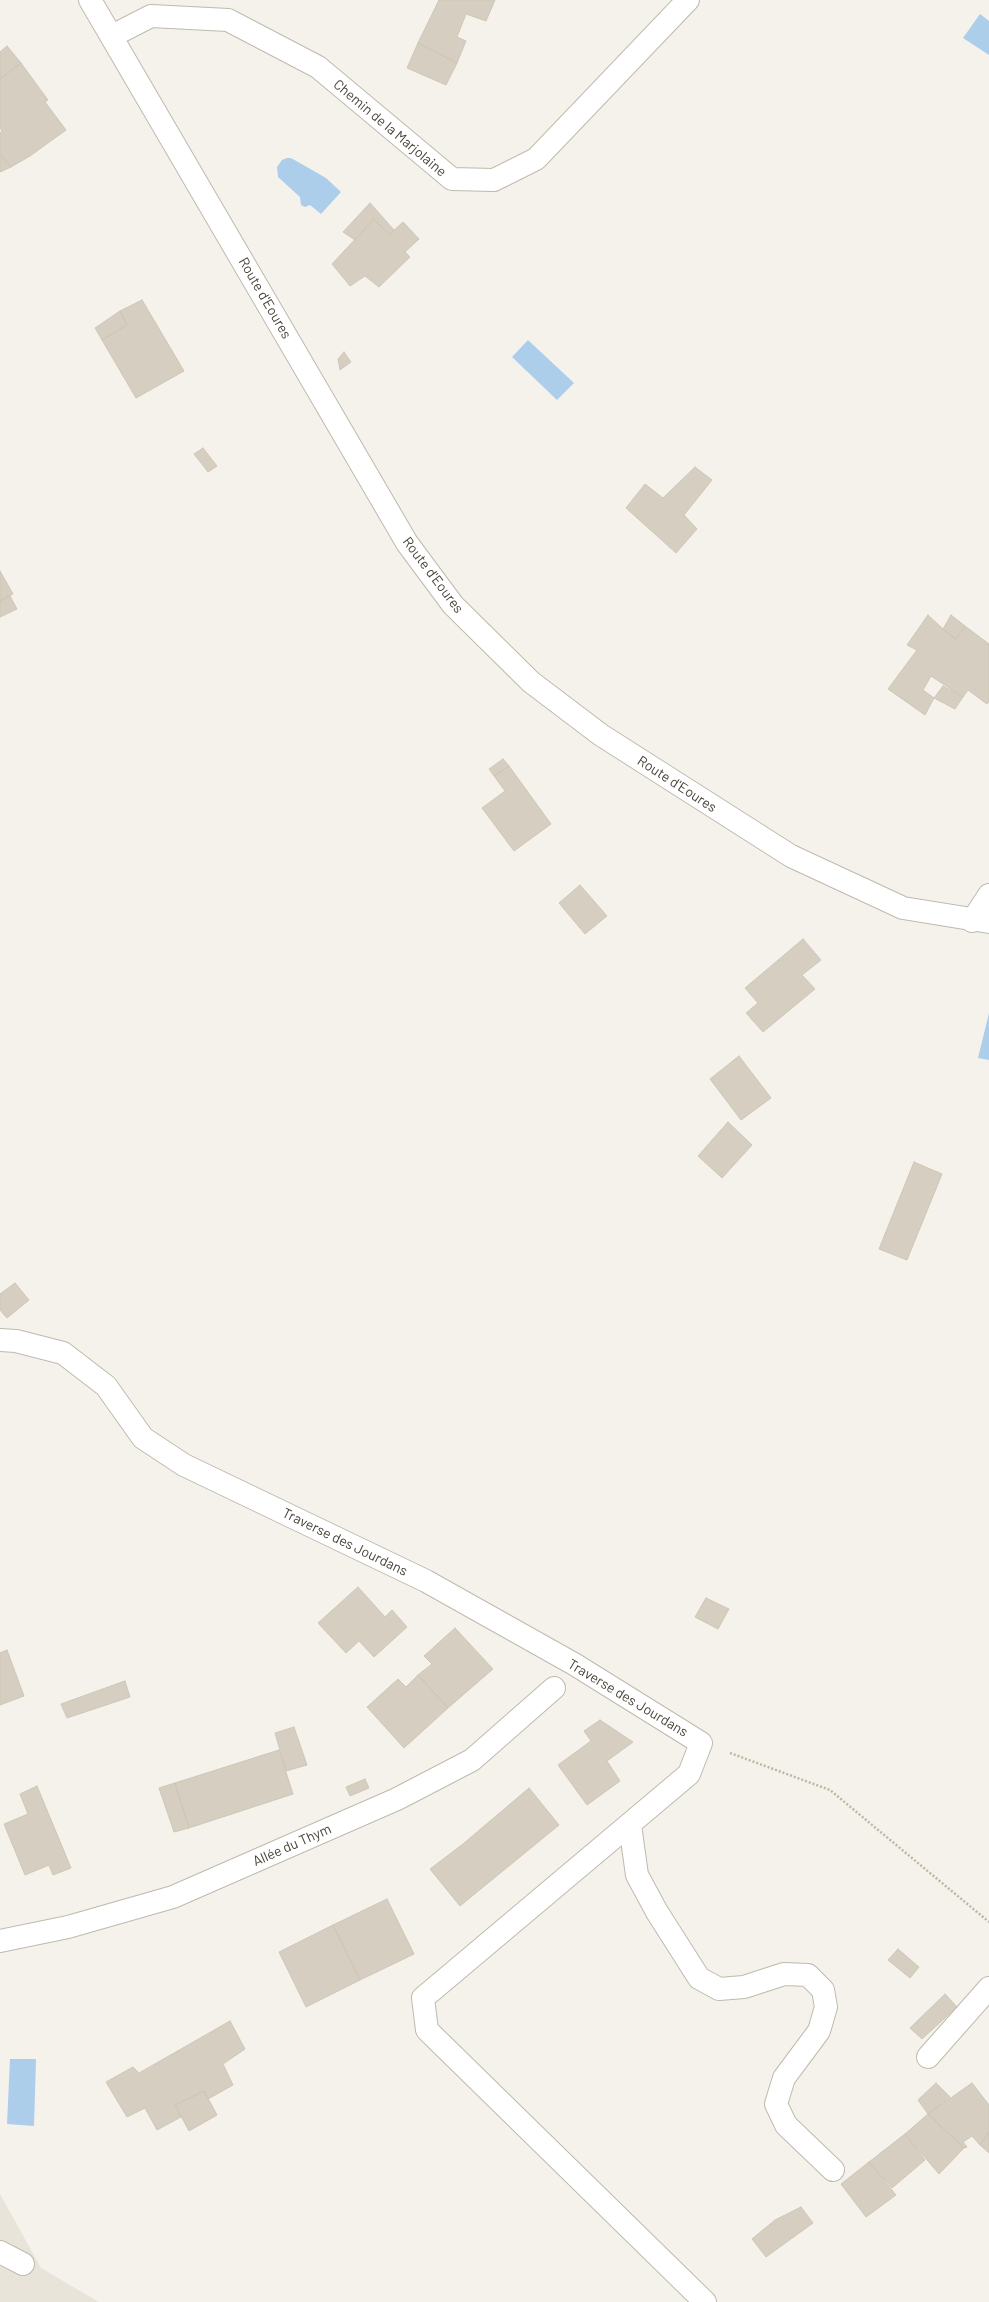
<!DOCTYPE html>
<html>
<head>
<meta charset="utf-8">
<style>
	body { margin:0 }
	canvas { display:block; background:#f4f2eb }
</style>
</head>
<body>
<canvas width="989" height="2302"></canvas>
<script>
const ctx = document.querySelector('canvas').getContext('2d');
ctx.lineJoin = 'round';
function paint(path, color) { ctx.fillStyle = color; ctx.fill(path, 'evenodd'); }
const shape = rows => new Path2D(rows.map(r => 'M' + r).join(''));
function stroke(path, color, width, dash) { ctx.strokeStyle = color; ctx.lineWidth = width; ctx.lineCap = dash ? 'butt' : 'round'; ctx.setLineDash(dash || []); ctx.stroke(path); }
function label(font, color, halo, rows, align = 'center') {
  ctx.font = font + ' Barlow,sans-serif'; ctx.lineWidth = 3; ctx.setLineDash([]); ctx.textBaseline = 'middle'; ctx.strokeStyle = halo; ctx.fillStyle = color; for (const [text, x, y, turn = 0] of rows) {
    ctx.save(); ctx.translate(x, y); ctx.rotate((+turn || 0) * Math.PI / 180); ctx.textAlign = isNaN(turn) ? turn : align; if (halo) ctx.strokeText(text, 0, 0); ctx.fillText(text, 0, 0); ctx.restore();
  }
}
const residential = shape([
	[0,2194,41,2268,99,2302,0,2302]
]);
const water = shape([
	[980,14,989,21,989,55,963,38],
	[287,158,291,158,326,178,341,192,321,214,310,205,305,207,301,205,300,197,278,177,277,167,282,160],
	[528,340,574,383,557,400,512,357],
	[989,1013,989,1060,978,1058],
	[10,2059,36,2059,34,2126,7,2124]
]);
const building = shape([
	[439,0,495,0,486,21,466,14,457,37,466,41,457,63,418,43,439,0],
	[418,43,457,63,446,85,407,68,418,43],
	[7,46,21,63,0,79,0,52,7,46],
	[21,63,48,100,45,102,66,130,30,156,11,167,0,154,0,133,2,131,0,128,0,79,21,63],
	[0,154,11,167,0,172,0,154],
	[370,203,394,230,389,235,374,219,355,240,343,232,370,203],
	[374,219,389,235,403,222,419,239,405,252,410,257,379,287,365,276,350,286,332,264,374,219],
	[142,300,184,371,136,398,102,340,127,325,120,311,142,300],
	[120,311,127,325,102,340,95,328,120,311],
	[344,352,351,362,340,370,338,359,344,352],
	[203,448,217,466,208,472,194,454,203,448],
	[695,467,712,480,684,515,697,529,676,553,626,508,645,484,663,498,695,467],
	[0,571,13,594,0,601,0,571],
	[10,596,17,609,0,617,0,601,10,596],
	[928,615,943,629,956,639,965,626,989,644,989,701,987,704,968,690,963,697,931,676,923,690,934,698,925,715,888,689,917,650,907,645,928,615],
	[951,615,965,626,956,639,943,629,951,615],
	[943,686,963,697,955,709,934,698,943,686],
	[503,759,509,766,494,776,489,769,503,759],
	[509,766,551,824,514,851,482,808,505,791,494,776,509,766],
	[580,885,607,916,585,934,559,903,580,885],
	[803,939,821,960,802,975,815,989,763,1032,746,1013,758,1003,745,988,803,939],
	[739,1056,771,1098,741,1120,710,1079,739,1056],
	[728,1122,752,1145,722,1178,698,1156,728,1122],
	[914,1162,942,1174,907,1260,879,1249,914,1162],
	[15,1283,29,1300,7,1318,0,1310,0,1294,15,1283],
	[358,1587,385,1617,392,1610,407,1627,374,1657,359,1641,346,1653,318,1623,358,1587],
	[706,1598,729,1609,718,1629,695,1617,706,1598],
	[455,1628,493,1669,448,1708,418,1675,432,1664,424,1656,455,1628],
	[7,1650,24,1696,0,1705,0,1653,7,1650],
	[418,1675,448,1708,404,1748,367,1707,398,1679,406,1687,418,1675],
	[125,1681,130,1697,67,1718,61,1704,125,1681],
	[600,1720,633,1742,607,1761,620,1781,587,1805,558,1765,591,1741,584,1731,600,1720],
	[294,1727,307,1765,286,1771,275,1733,294,1727],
	[279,1750,293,1794,189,1828,175,1783,279,1750],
	[365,1779,369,1788,350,1796,346,1787,365,1779],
	[175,1783,189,1828,174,1832,159,1788,175,1783],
	[37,1786,71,1868,53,1875,49,1865,25,1875,4,1824,28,1814,20,1794,37,1786],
	[529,1788,559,1825,460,1906,430,1869,463,1844,529,1788],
	[387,1899,414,1954,360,1980,333,1925,387,1899],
	[333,1925,360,1980,306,2007,279,1952,333,1925],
	[898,1949,919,1967,910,1978,888,1960,898,1949],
	[945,1994,957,2007,922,2039,910,2028,945,1994],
	[230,2021,245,2049,223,2064,233,2085,208,2099,204,2091,175,2105,181,2117,157,2130,145,2108,127,2117,106,2082,133,2067,139,2073,230,2021],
	[936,2083,950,2097,928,2114,918,2100,936,2083],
	[972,2083,989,2105,989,2132,980,2145,972,2136,963,2142,967,2147,964,2148,928,2114,972,2083],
	[204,2091,217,2115,189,2131,175,2105,204,2091],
	[928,2114,964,2148,939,2174,905,2134,928,2114],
	[989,2132,989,2153,980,2145,989,2132],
	[905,2134,925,2160,892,2188,869,2162,905,2134],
	[869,2162,896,2195,866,2217,841,2184,869,2162],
	[801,2207,813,2223,766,2257,752,2239,775,2220,801,2207]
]);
const path = shape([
	[730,1753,830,1790,989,1922]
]);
const minor = shape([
	[90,0,407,543,453,605,531,682,601,735,791,856,903,908,989,922],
	[112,36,151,16,228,20,318,67,452,179,494,180,536,159,688,0],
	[972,921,989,895],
	[0,1340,16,1341,63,1353,106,1386,143,1438,184,1465,426,1581,574,1664,701,1743,689,1774,423,1998,427,2030,705,2302],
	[630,1825,637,1875,657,1912,699,1978,719,1989,744,1987,784,1974,808,1975,823,1990,826,2007,819,2031,784,2078,776,2104,786,2125,833,2170],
	[0,1941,68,1927,173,1897,397,1799,472,1760,554,1688],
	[928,2057,989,1988],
	[0,2252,23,2264]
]);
const streetNames = [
	["Chemin de la Marjolaine",390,128,40],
	["Route d'Eoures",265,298,60],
	["Route d'Eoures",433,575,53],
	["Route d'Eoures",677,784,33],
	["Traverse des Jourdans",345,1542,26],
	["Traverse des Jourdans",628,1698,31],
	["Allée du Thym",292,1845,-24]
];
paint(residential, '#e8e4d9');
paint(water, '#adceeb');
paint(building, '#d5cec1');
stroke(building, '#cfc6b5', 1);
stroke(minor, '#bfbaae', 24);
stroke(path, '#c0b6a0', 2.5, [2, 2]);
stroke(minor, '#fff', 22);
label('14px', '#484339', '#fff', streetNames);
</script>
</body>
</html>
